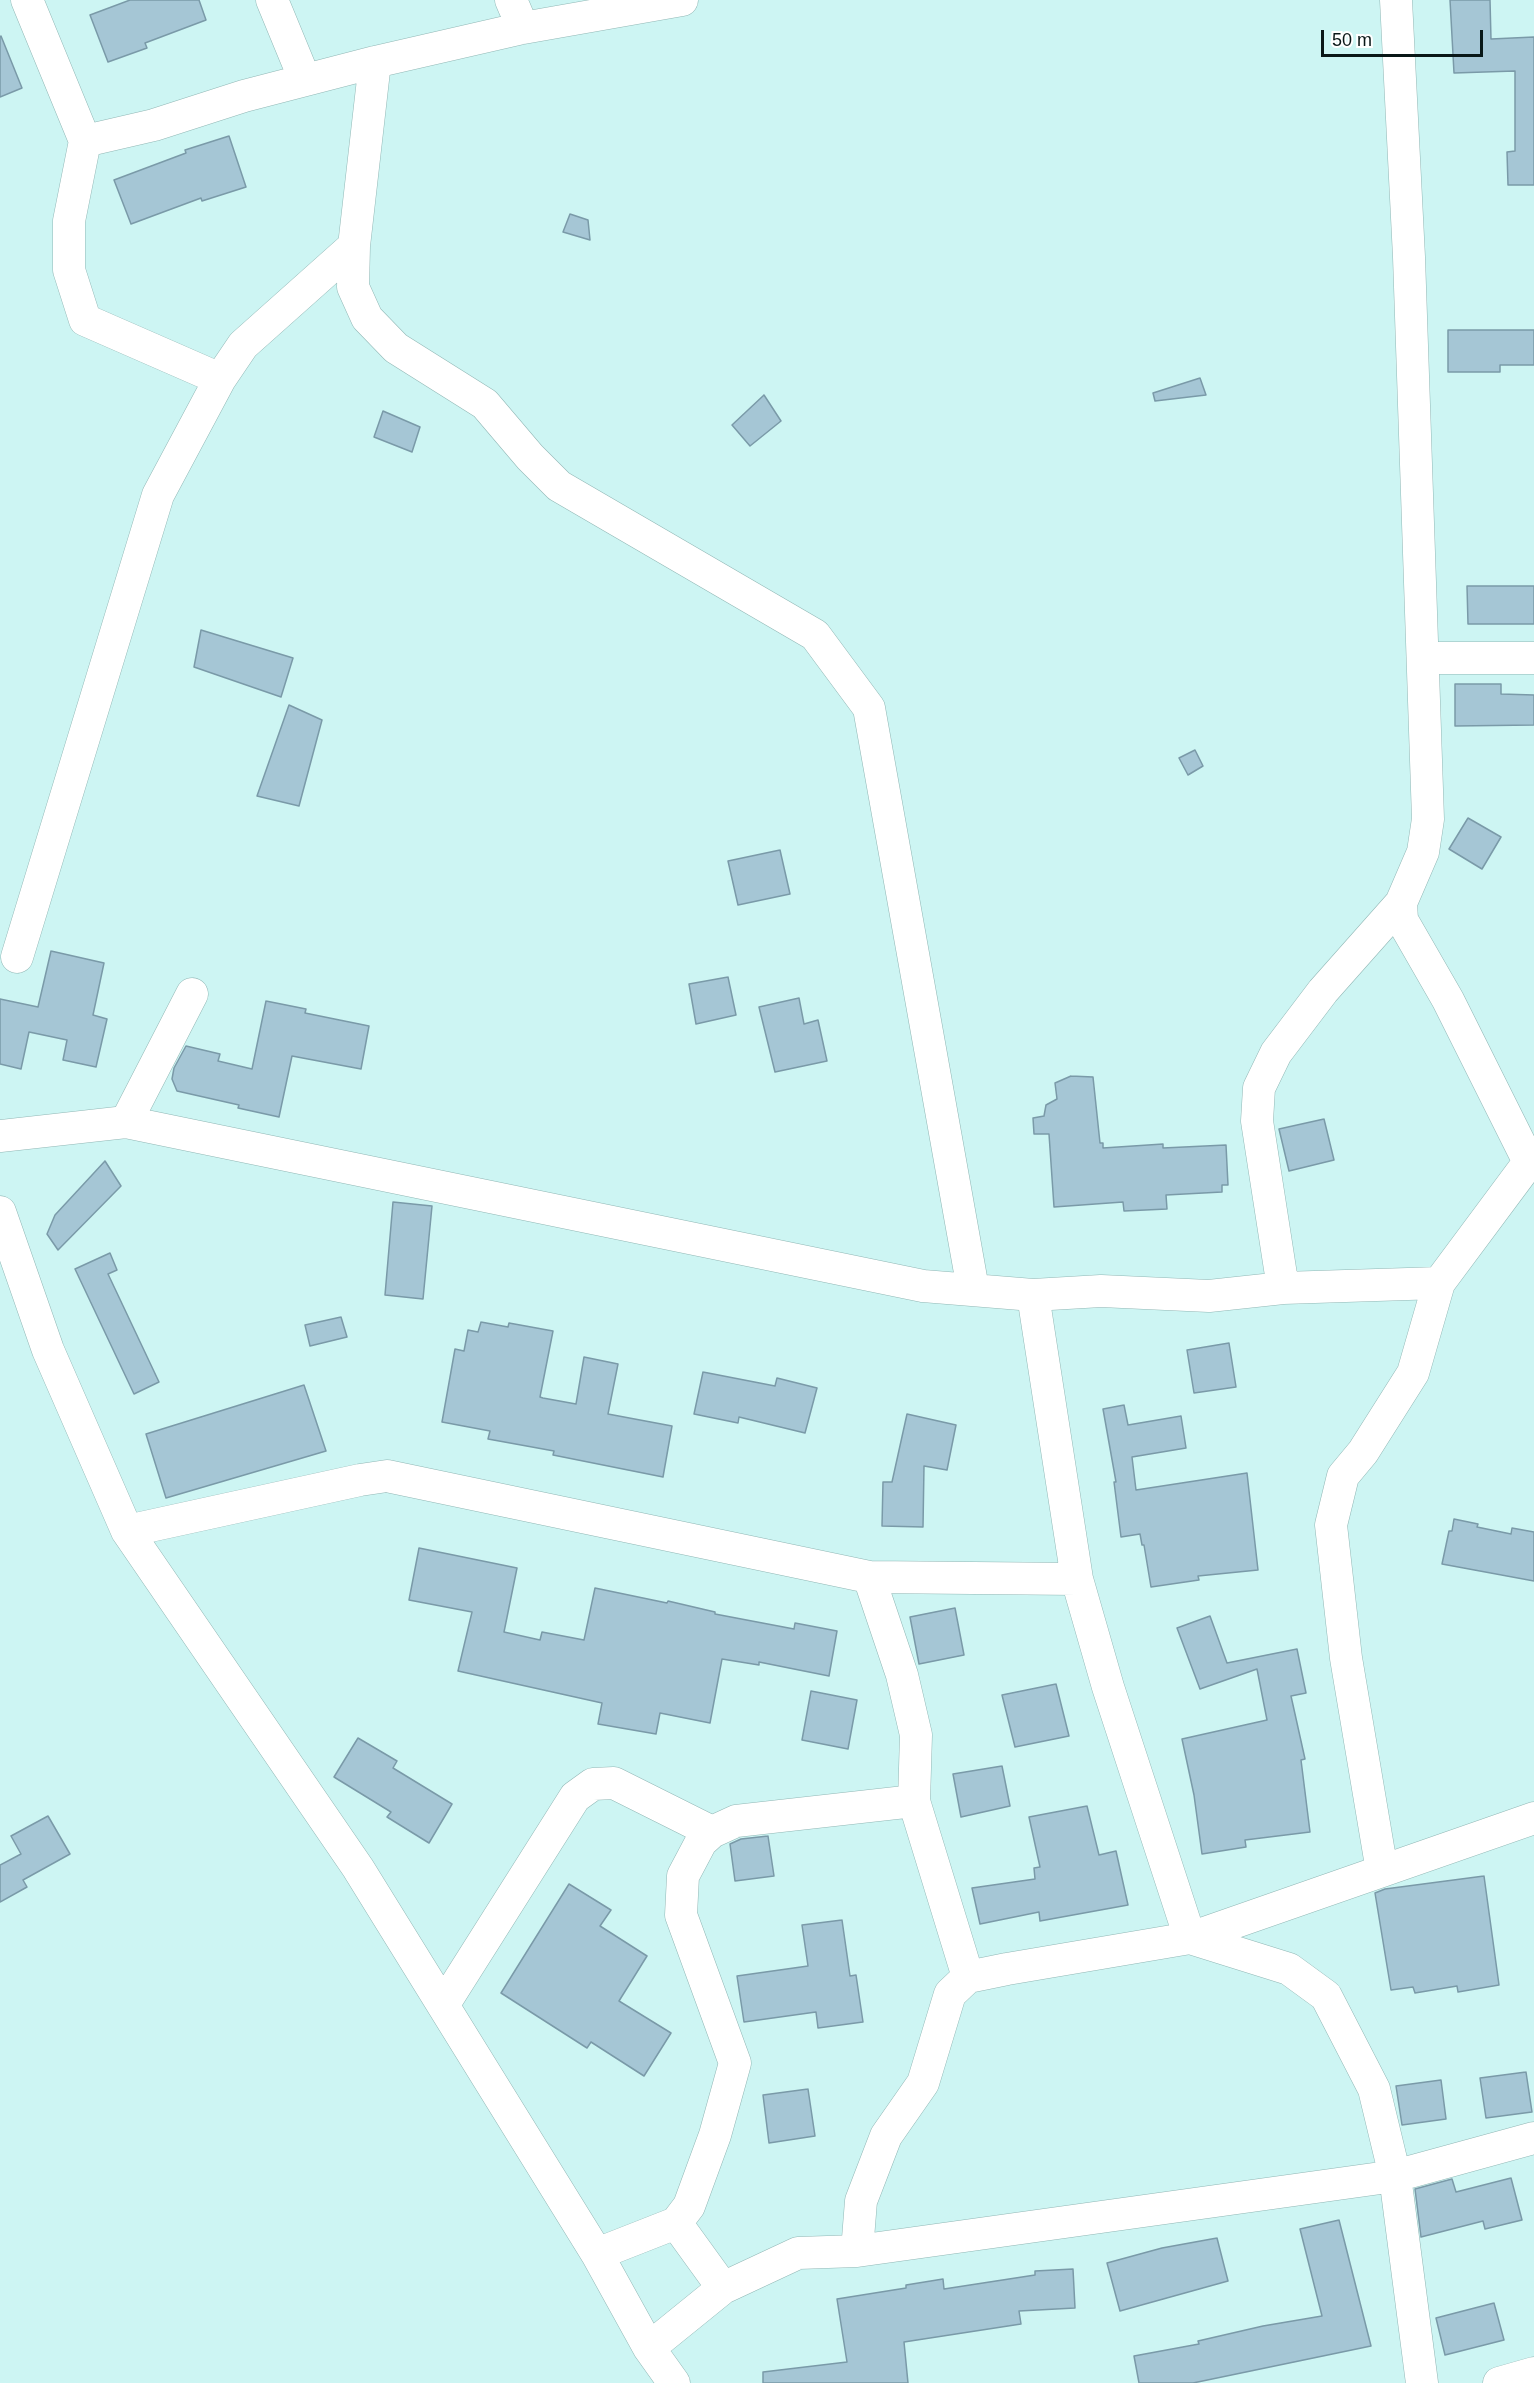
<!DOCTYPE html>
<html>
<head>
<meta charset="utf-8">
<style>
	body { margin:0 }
	#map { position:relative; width:1534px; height:2383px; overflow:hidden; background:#cdf5f3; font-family:Helvetica,sans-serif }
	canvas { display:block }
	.scale { position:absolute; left:1321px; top:30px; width:162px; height:27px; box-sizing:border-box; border:3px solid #091717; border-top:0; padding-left:8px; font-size:18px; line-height:21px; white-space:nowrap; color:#091717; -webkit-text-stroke:4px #fff; paint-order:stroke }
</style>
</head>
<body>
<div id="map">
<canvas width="1534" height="2383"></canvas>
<div class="scale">50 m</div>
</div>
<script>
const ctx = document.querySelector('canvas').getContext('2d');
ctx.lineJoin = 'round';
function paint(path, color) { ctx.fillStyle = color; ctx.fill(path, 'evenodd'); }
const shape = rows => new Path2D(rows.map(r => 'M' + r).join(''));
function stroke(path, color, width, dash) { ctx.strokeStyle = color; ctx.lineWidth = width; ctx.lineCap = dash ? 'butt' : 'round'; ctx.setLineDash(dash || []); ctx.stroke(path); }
const building = shape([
	[130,0,199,0,206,20,145,43,147,48,108,62,90,15,130,0],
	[1450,0,1490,0,1491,39,1534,37,1534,185,1508,185,1507,152,1515,151,1515,71,1454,73,1450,0],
	[1,36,22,88,0,97,0,37,1,36],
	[229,136,246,187,202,201,201,198,131,224,114,180,186,153,185,150,229,136],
	[570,214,588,220,590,240,563,232,570,214],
	[1448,330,1534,330,1534,365,1500,365,1500,372,1448,372,1448,330],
	[1200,378,1206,395,1155,401,1153,393,1200,378],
	[764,395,781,421,750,446,732,425,764,395],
	[383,411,420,427,412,452,374,437,383,411],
	[1467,586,1534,586,1534,624,1468,624,1467,586],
	[201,630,293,658,281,697,194,667,201,630],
	[1455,684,1501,684,1501,694,1534,695,1534,725,1455,726,1455,684],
	[289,705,322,720,299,806,257,796,289,705],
	[1195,750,1203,766,1188,775,1179,758,1195,750],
	[1468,818,1501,837,1482,869,1449,849,1468,818],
	[780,850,790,894,738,905,728,861,780,850],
	[51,951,104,963,93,1015,107,1019,96,1067,63,1060,67,1040,29,1032,21,1069,0,1064,0,999,38,1007,51,951],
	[728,977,736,1015,696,1024,689,984,728,977],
	[799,998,804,1024,818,1020,827,1061,775,1072,759,1007,799,998],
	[266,1001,306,1009,305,1013,369,1026,361,1069,292,1056,279,1117,238,1108,239,1105,177,1091,172,1079,174,1068,186,1046,220,1054,218,1061,252,1069,266,1001],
	[1071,1076,1093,1077,1100,1143,1103,1143,1103,1148,1163,1144,1163,1148,1226,1145,1228,1185,1222,1185,1222,1192,1166,1195,1167,1209,1124,1211,1123,1202,1054,1207,1049,1134,1034,1134,1033,1118,1044,1116,1046,1105,1057,1099,1055,1083,1071,1076],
	[1324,1119,1334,1160,1289,1171,1279,1129,1324,1119],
	[105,1161,121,1186,58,1250,47,1234,55,1215,105,1161],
	[393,1202,432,1206,423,1299,385,1295,393,1202],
	[110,1253,117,1270,108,1274,159,1382,134,1394,75,1269,110,1253],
	[341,1317,347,1337,310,1346,305,1325,341,1317],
	[481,1322,508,1327,509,1323,553,1331,540,1397,543,1398,576,1404,584,1357,618,1364,608,1414,672,1426,663,1477,553,1455,554,1451,488,1439,490,1431,442,1422,455,1349,464,1351,468,1330,478,1332,481,1322],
	[1229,1343,1236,1387,1194,1393,1187,1350,1229,1343],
	[703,1372,775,1386,777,1378,817,1388,805,1433,739,1417,738,1423,694,1414,703,1372],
	[304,1385,326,1451,166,1498,146,1434,304,1385],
	[1124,1405,1128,1425,1181,1416,1186,1448,1132,1457,1136,1490,1247,1473,1258,1570,1198,1576,1199,1580,1151,1587,1144,1545,1142,1545,1140,1534,1121,1537,1114,1482,1116,1482,1103,1409,1124,1405],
	[907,1414,956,1425,947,1470,924,1466,923,1527,882,1526,883,1482,892,1482,907,1414],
	[1454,1519,1478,1524,1477,1527,1511,1534,1512,1528,1534,1532,1534,1581,1442,1564,1449,1531,1452,1531,1454,1519],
	[419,1548,517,1568,504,1632,540,1640,542,1632,584,1640,595,1588,667,1603,668,1601,715,1612,715,1614,794,1629,795,1623,837,1631,829,1676,759,1662,759,1665,722,1659,710,1723,660,1713,656,1734,598,1724,602,1703,458,1671,472,1612,409,1600,419,1548],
	[955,1608,964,1655,919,1664,910,1617,955,1608],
	[1210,1616,1227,1663,1297,1649,1306,1693,1291,1696,1305,1759,1301,1760,1310,1832,1245,1840,1246,1847,1202,1854,1194,1795,1182,1739,1267,1720,1257,1669,1200,1689,1177,1628,1210,1616],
	[1056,1684,1069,1736,1015,1747,1002,1695,1056,1684],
	[811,1691,857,1700,848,1749,802,1740,811,1691],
	[358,1738,397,1761,393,1768,452,1804,429,1843,387,1817,391,1812,334,1777,358,1738],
	[1002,1766,1010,1806,961,1817,953,1774,1002,1766],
	[1087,1806,1099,1855,1116,1851,1128,1905,1040,1921,1039,1912,980,1924,972,1888,1035,1879,1034,1868,1040,1867,1029,1817,1087,1806],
	[48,1816,70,1854,23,1880,27,1887,0,1902,0,1865,21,1854,11,1836,48,1816],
	[768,1836,774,1876,735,1881,730,1844,741,1839,768,1836],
	[1484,1876,1499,1985,1458,1992,1457,1986,1415,1993,1413,1987,1391,1990,1375,1893,1385,1889,1484,1876],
	[569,1884,611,1910,600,1926,647,1956,619,2001,671,2033,644,2076,591,2042,587,2048,501,1993,569,1884],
	[842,1920,850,1976,856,1975,863,2022,818,2028,816,2012,744,2022,737,1976,808,1966,802,1925,842,1920],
	[1526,2072,1532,2112,1486,2118,1480,2078,1526,2072],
	[1441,2080,1446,2119,1402,2125,1396,2086,1441,2080],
	[808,2089,815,2136,769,2143,763,2095,808,2089],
	[1511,2178,1522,2220,1485,2229,1483,2221,1421,2237,1415,2189,1452,2179,1456,2192,1511,2178],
	[1339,2220,1371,2346,1193,2383,1139,2383,1134,2356,1199,2344,1198,2341,1263,2326,1322,2316,1300,2229,1339,2220],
	[1217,2238,1228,2281,1120,2311,1107,2263,1162,2248,1217,2238],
	[1073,2269,1075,2308,1019,2311,1021,2324,904,2342,908,2383,763,2383,763,2372,847,2362,837,2299,906,2288,906,2285,943,2279,944,2289,1035,2275,1035,2271,1073,2269],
	[1494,2303,1504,2340,1445,2355,1436,2318,1494,2303]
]);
const minor = shape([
	[27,0,85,141,69,221,69,270,85,320,220,379],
	[272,0,305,80],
	[511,0,523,28],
	[375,62,354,246,353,287,367,318,396,348,485,404,530,457,559,486,815,635,869,708,973,1289],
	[85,141,154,125,244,96,375,62,523,28,682,0],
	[1424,658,1534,658],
	[17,957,158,495,220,379,243,345,354,246],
	[126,1122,192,994],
	[0,1136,126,1122,923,1286,1033,1295,1101,1291,1209,1296,1283,1288,1439,1283],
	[0,1212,48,1350,127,1531,358,1868,597,2254,649,2348,674,2383],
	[1283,1288,1257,1121,1259,1088,1276,1053,1323,991,1401,903],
	[1033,1295,1077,1579,1108,1687,1190,1938,1289,1969,1326,1996,1374,2089,1395,2176,1422,2383],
	[127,1531,360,1480,387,1476,869,1577,1077,1579],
	[914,1801,968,1977],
	[1382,1871,1346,1658,1331,1525,1343,1476,1363,1452,1413,1373,1439,1283,1529,1162,1448,1000,1402,920,1401,903,1423,852,1428,819,1409,257,1396,0],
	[444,2004,575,1797,593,1784,614,1783,712,1832],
	[676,2223,723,2288],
	[857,2251,861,2201,886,2136,923,2083,950,1994,968,1977,1007,1969,1190,1938,1534,1818],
	[597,2254,676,2223,689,2206,715,2135,735,2063,681,1915,683,1876,701,1842,712,1832,736,1821,914,1801,916,1735,902,1675,869,1577],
	[649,2348,723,2288,798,2253,857,2251,1395,2176,1534,2138],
	[1499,2383,1534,2373]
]);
paint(building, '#a5c6d5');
stroke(building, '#7a9aa8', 1.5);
stroke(minor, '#91b7b5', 33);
stroke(minor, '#fff', 32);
</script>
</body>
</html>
